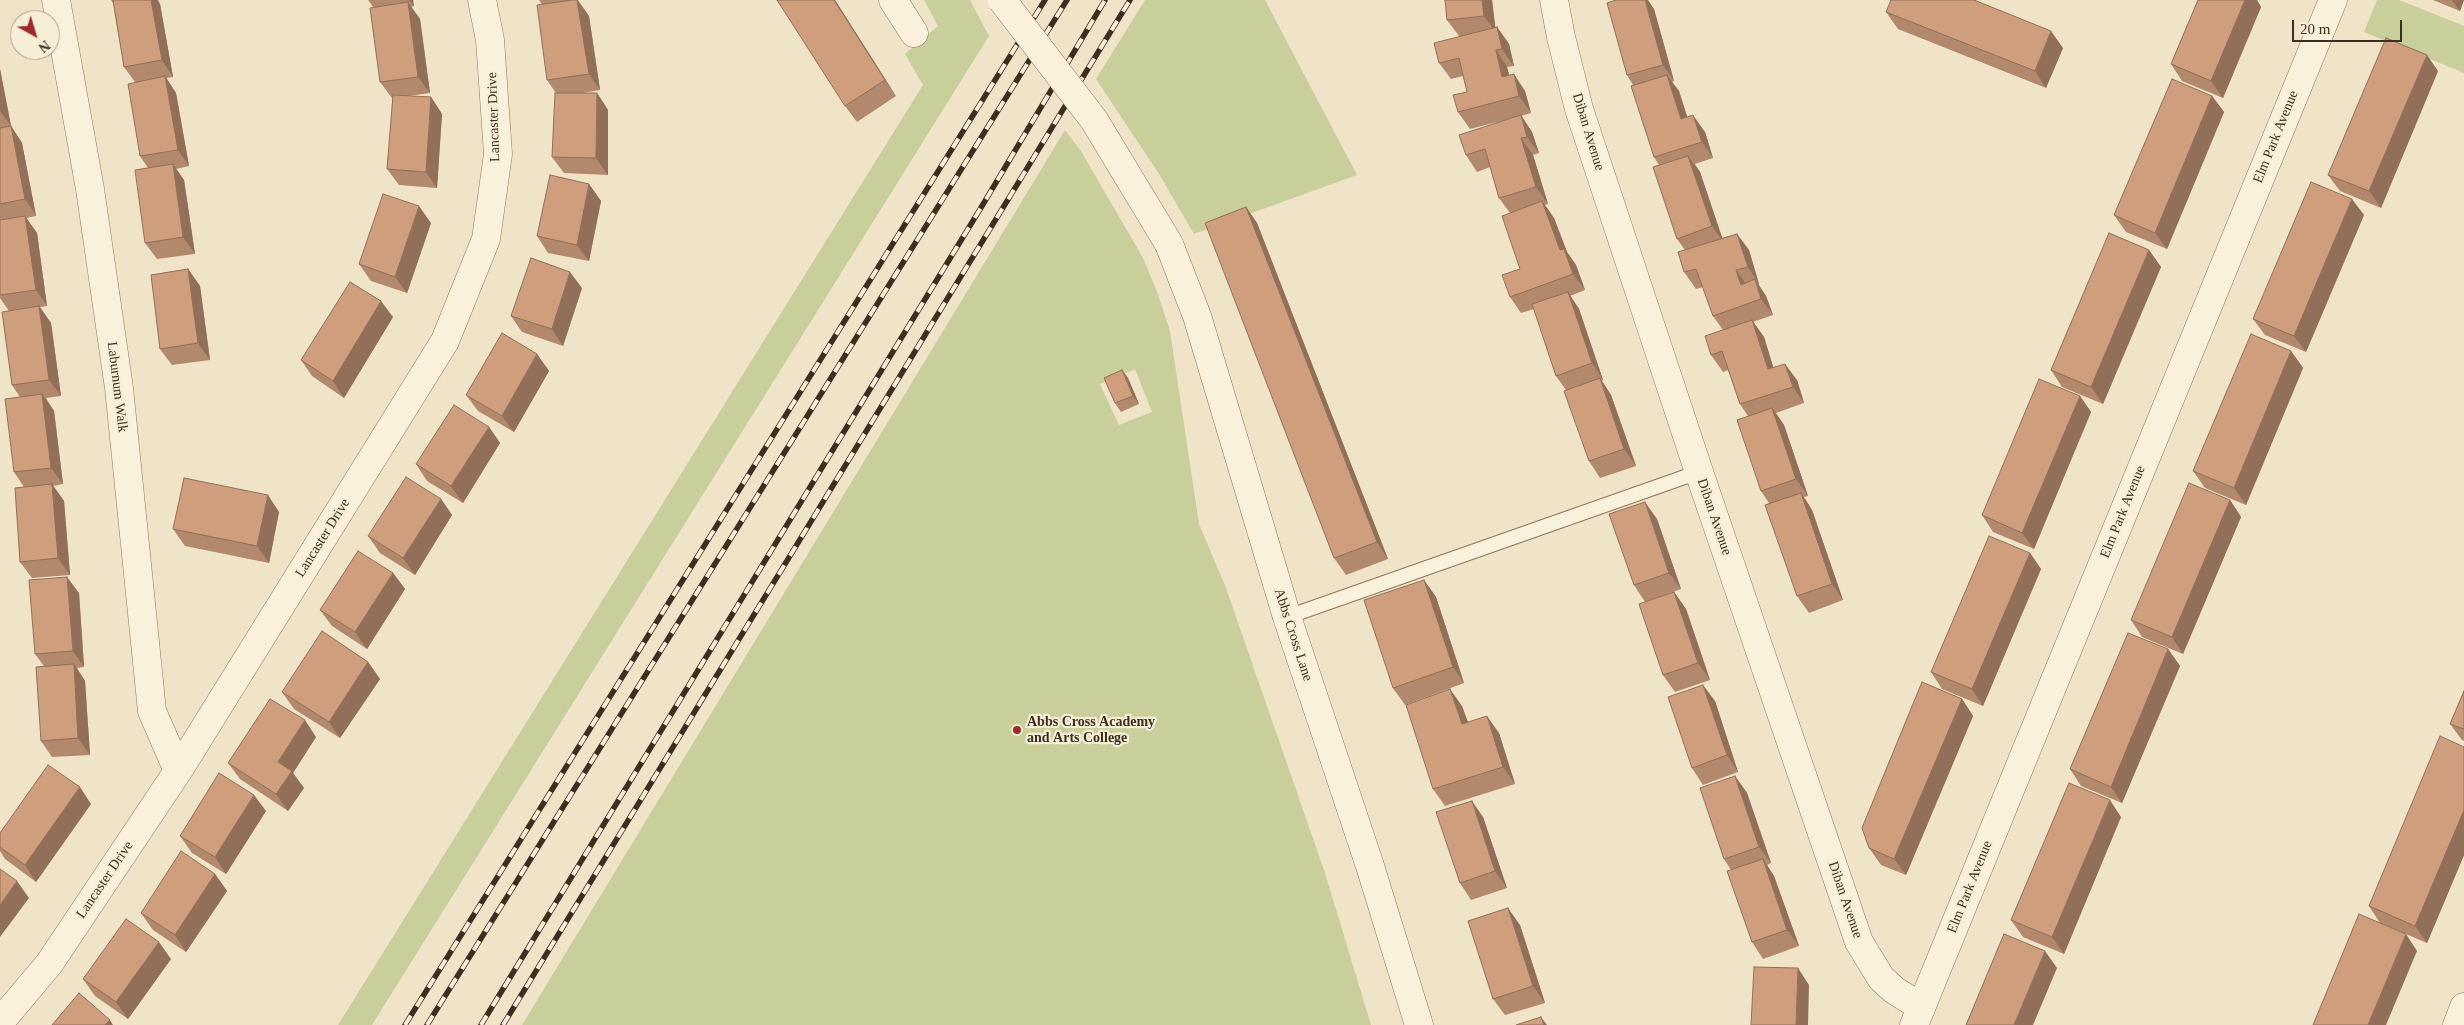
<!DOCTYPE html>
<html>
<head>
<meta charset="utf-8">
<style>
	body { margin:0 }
	#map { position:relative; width:2464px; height:1025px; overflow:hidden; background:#f0e4c8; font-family:"Times New Roman",serif }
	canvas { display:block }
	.north { position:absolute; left:10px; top:10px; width:50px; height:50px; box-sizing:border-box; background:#f7eed8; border:1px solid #ada18e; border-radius:50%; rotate:141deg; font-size:14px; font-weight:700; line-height:20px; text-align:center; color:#3d2e20 }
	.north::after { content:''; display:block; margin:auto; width:18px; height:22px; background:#9e2a2b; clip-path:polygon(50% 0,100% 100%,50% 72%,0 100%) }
	.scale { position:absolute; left:2292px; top:20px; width:110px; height:22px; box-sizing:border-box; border:2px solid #3d2e20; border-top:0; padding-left:6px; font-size:15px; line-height:18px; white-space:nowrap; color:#3d2e20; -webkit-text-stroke:4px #f7eed8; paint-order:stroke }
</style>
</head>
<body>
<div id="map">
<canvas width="2464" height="1025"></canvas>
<div class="north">N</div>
<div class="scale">20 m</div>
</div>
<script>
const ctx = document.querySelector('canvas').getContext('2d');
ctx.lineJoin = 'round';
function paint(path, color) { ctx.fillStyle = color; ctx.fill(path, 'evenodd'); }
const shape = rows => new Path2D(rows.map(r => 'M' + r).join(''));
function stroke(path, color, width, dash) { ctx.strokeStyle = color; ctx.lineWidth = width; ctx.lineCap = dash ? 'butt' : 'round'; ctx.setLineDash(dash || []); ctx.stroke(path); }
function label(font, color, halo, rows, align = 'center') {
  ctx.font = font + ' "Times New Roman",serif'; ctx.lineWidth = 4.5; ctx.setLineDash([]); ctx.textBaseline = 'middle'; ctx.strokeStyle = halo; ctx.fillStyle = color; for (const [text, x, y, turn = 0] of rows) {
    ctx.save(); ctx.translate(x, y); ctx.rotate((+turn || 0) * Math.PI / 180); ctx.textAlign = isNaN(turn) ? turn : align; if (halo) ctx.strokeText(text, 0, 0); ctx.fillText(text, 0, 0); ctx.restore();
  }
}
const green = shape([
	[924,0,970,0,989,36,372,1025,338,1025,923,85,905,54,938,26],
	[1145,0,1265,0,1357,175,1194,234,1159,174,1096,79],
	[2377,0,2399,0,2464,26,2464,73,2364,32],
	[1065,130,1081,151,1143,258,1158,294,1170,331,1199,524,1226,588,1325,873,1371,1025,522,1025],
	[1135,369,1152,412,1119,425,1100,384]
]);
const service = shape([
	[1287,617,1699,472]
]);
const minor = shape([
	[56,0,90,189,119,388,152,711,178,771],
	[893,0,914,33],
	[1554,0,1561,37,1579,109,1699,472,1859,942,1881,978,1894,990,1921,1007],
	[0,1022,49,964,178,771,445,341,486,239,498,154,490,40,482,0],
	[2457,1025,2464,1007]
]);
const tertiary = shape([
	[1169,244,1197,316,1287,617,1370,866,1419,1025],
	[1914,1025,2333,0]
]);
const rail = shape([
	[405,1025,1045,0],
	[427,1025,1067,0],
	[481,1025,979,211,1105,0],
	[503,1025,1130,0]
]);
const tertiaryBridge = shape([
	[1002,0,1094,120,1169,244]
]);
const wall = shape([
	[111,0,151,0,160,4,173,77,166,78,176,93,189,166,176,169,184,180,195,254,157,259,145,243,148,168,140,156,135,82,124,67,113,3],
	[368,0,413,0,414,6,411,7,420,19,430,93,409,96,431,97,442,114,437,188,399,185,387,169,393,98,392,98,380,82,374,8],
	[539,0,580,0,578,0,589,16,600,90,583,93,597,93,608,110,608,175,564,173,552,157,556,93,547,80,542,4],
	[835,0,896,96,857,122,845,106],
	[1492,0,1495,28,1497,27,1509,44,1514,66,1507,67,1509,75,1525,91,1531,113,1521,116,1532,132,1539,153,1533,155,1548,204,1545,205,1554,218,1567,252,1576,265,1585,290,1570,296,1579,309,1603,380,1602,381,1611,395,1636,466,1600,478,1589,461,1566,390,1556,376,1534,309,1521,313,1510,297,1520,269,1510,213,1499,198,1490,167,1477,172,1466,155,1513,118,1470,129,1458,112,1467,92,1463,76,1451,79,1439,63,1461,36,1459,36,1447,20],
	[2198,0,2257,0,2261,7,2223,98,2182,81,2171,64],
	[2433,0,2464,0,2460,11],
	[1654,9,1674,81,1672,82,1679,91,1687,117,1705,132,1713,158,1695,164,1700,172,1722,238,1737,234,1749,250,1759,284,1758,284,1766,296,1773,315,1753,322,1764,337,1773,367,1797,380,1804,403,1776,413,1784,425,1808,496,1804,497,1812,510,1843,600,1809,613,1797,596,1769,503,1761,491,1748,416,1740,404,1728,370,1723,372,1711,355,1723,330,1713,316,1703,287,1696,289,1684,272,1685,250,1677,239,1659,165,1654,157,1633,85,1627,75],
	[1886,12,2063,48,2046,88,1898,29],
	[0,69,11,126,22,143,36,216,26,218,37,233,47,306,40,307,51,323,61,396,46,398,54,411,63,484,53,486,64,501,70,575,32,578,20,562,24,487,14,472,20,397,12,385,9,311,0,298],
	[2438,71,2381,208,2340,191,2328,175],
	[2212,96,2224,112,2167,249,2126,232,2114,215],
	[589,184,601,201,589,261,548,253,537,236],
	[1246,207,1257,223,1388,559,1346,575,1334,558],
	[2364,215,2306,352,2265,335,2253,319],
	[431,223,407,293,371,281,359,264],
	[2149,250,2161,267,2103,404,2062,387,2051,370],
	[188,269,200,286,210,360,172,365,160,349],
	[582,288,563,346,522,332,511,316],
	[393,317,344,398,312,376,301,360],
	[2291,351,2303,368,2246,505,2205,488,2193,471],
	[537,354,549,371,514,432,478,411,466,395],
	[1122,370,1128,378,1139,404,1121,412,1115,403],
	[2080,396,2091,412,2034,549,1993,532,1982,515],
	[489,427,500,443,463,503,427,481,416,464],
	[441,499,452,515,415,575,380,553,368,536],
	[2230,500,2241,517,2183,654,2142,637,2131,620],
	[279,512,269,563,185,546,173,529],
	[1657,519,1681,589,1645,602,1634,585],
	[2030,553,2041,569,1983,706,1942,689,1931,672],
	[393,573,405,589,367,649,332,626,320,610],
	[1424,580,1436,597,1464,683,1405,705,1393,688],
	[1674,592,1686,609,1710,680,1675,692,1663,675],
	[79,593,84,667,77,668,85,681,90,755,52,757,41,741,44,666,35,654],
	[2168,649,2180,666,2122,803,2081,786,2070,769],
	[368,662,380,679,340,738,294,709,282,692],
	[2464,691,2464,741,2462,740,2450,724],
	[1962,699,1973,716,1906,875,1881,865,1869,848],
	[1715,701,1738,772,1703,785,1692,768],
	[1462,706,1468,722,1499,733,1515,784,1445,806,1433,789],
	[316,737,293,773,304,788,288,811,240,779,228,763],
	[2464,747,2464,855,2427,943,2380,923,2369,906],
	[1735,776,1747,793,1771,863,1767,865,1774,876,1799,946,1763,959,1752,942,1731,870,1724,859],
	[91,804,36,882,5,859,0,851,0,833],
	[266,811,226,874,192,853,180,836],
	[1483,817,1507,888,1471,900,1460,883],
	[2121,817,2064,954,2023,937,2011,920],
	[215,874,227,891,186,952,153,930,141,913],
	[1520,925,1545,1003,1505,1015,1493,999],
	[171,959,128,1019,95,996,83,979]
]);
const shadedWall = shape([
	[151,0,158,0,160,4,173,77,162,60],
	[409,0,413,0,414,6],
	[577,0,589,16,600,90,589,74],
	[834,0,835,0,896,96,885,80],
	[1482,0,1492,0,1496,32,1484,16],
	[1645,0,1648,0,1654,9,1674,81,1663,65],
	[2245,0,2257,0,2261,7,2223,98,2211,81],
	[2452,0,2464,0,2460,11],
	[408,2,420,19,430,93,418,77],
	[1497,27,1509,44,1514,66,1502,49],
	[2051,31,2063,48,2046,88,2035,71],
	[1496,50,1507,67,1514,94,1502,77],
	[2427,55,2438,71,2381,208,2369,191],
	[0,69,11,126,0,111],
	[1514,74,1525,91,1531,113,1519,96],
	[1667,75,1679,91,1693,135,1681,119],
	[165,76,176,93,189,166,178,150],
	[597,93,608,110,608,175,596,158],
	[2212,96,2224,112,2167,249,2155,233],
	[431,97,442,114,437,188,426,172],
	[1521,115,1532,132,1539,153,1527,137],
	[1693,115,1705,132,1713,158,1702,142],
	[11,126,22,143,36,216,25,199],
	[1521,138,1533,155,1548,204,1536,187],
	[1688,156,1700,172,1724,243,1712,226],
	[173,164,184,180,195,254,183,237],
	[589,184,601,201,589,261,577,245],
	[2352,199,2364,215,2306,352,2294,336],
	[1542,201,1554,218,1567,252,1576,265,1585,290,1573,274,1560,250],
	[419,206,431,223,407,293,395,277],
	[1246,207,1257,223,1388,559,1377,542],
	[25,216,37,233,47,306,36,290],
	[1737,234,1749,250,1759,284,1748,267],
	[2149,250,2161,267,2103,404,2091,387],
	[188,269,200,286,210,360,198,343],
	[1736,270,1747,286,1741,285],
	[570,272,582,288,563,346,552,329],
	[1755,279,1766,296,1773,315,1761,299],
	[1568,292,1579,309,1603,380,1592,363],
	[381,301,393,317,344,398,333,381],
	[39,306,51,323,61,396,49,380],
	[1752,320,1764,337,1779,386,1768,369],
	[2291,351,2303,368,2246,505,2234,488],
	[537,354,549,371,514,432,502,416],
	[1785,364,1797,380,1804,403,1793,387],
	[1122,370,1128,378,1139,404,1133,396],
	[1600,378,1611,395,1636,466,1624,449],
	[42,394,54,411,63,484,51,468],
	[2080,396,2091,412,2034,549,2022,533],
	[1772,408,1784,425,1808,496,1796,479],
	[489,427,500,443,463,503,451,486],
	[52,484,64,501,70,575,58,558],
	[1801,493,1812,510,1843,600,1832,584],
	[268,495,279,512,269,563,257,546],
	[441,499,452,515,415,575,403,558],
	[2230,500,2241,517,2183,654,2172,637],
	[1645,502,1657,519,1681,589,1669,573],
	[2030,553,2041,569,1983,706,1972,689],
	[393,573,405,589,367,649,355,632],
	[67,577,79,593,84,667,73,651],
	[1424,580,1436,597,1464,683,1453,667],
	[1674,592,1686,609,1710,680,1698,663],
	[2168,649,2180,666,2122,803,2111,787],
	[368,662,380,679,340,738,329,722],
	[74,664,85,681,90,755,78,738],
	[1703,685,1715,701,1738,772,1727,755],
	[1450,689,1462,706,1474,740,1462,724],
	[1962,699,1973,716,1906,875,1894,859],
	[1487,716,1499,733,1515,784,1503,767],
	[305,720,316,737,293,773,304,788,288,811,276,794,278,762],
	[1735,776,1747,793,1771,863,1759,847],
	[80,787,91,804,36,882,25,865],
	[254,795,266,811,226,874,215,857],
	[2110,800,2121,817,2064,954,2052,937],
	[1472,801,1483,817,1507,888,1495,871],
	[2464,810,2464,855,2427,943,2415,926],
	[1763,859,1774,876,1799,946,1787,930],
	[215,874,227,891,186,952,175,935],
	[17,881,29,898,0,937,0,905],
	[1508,908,1520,925,1545,1003,1533,986],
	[2406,934,2417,951,2386,1025,2368,1025],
	[159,942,171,959,128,1019,116,1002],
	[2045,951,2057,968,2033,1025,2014,1025],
	[1798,968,1809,985,1808,1025,1796,1025],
	[1541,1017,1547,1025,1544,1025],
	[110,1020,113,1025,105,1025]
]);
const building = shape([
	[113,0,151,0,162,60,124,67,113,0],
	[572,0,577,0,589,74,547,80,537,5,572,0],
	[777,0,834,0,885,80,845,106,777,0],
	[1445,0,1482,0,1484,16,1447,20,1445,0],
	[1616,0,1645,0,1663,65,1627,75,1607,3,1616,0],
	[1891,0,1974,0,2051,31,2035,71,1886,12,1891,0],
	[2198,0,2245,0,2211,81,2171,64,2198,0],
	[408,2,418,77,380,82,370,8,408,2],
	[1497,27,1502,49,1496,50,1502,77,1514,74,1519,96,1458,112,1453,95,1467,92,1459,58,1439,63,1434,43,1497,27],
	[2386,38,2427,55,2369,191,2328,175,2386,38],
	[1667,75,1681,119,1693,115,1702,142,1654,157,1631,86,1667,75],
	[165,76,178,150,140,156,128,84,165,76],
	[2172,79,2212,96,2155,233,2114,215,2172,79],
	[555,93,597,93,596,158,552,157,555,93],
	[393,95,431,97,426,172,387,169,393,95],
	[1521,115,1527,137,1521,138,1536,187,1499,198,1485,149,1466,155,1459,135,1521,115],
	[11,126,25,199,0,204,0,128,11,126],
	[1688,156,1712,226,1677,239,1653,167,1688,156],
	[173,164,183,237,145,243,135,170,173,164],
	[550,175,589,184,577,245,537,236,550,175],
	[2311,182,2352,199,2294,336,2253,319,2311,182],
	[383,194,419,206,395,277,359,264,383,194],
	[1542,201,1560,250,1564,249,1573,274,1510,297,1502,275,1520,269,1502,216,1542,201],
	[1246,207,1377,542,1334,558,1205,223,1246,207],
	[25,216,36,290,0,295,0,220,25,216],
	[2109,233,2149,250,2091,387,2051,370,2109,233],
	[1737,234,1748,267,1736,270,1741,285,1755,279,1761,299,1713,316,1696,269,1684,272,1678,252,1737,234],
	[531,258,570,272,552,329,511,316,531,258],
	[188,269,198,343,160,349,151,275,188,269],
	[350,282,381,301,333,381,301,360,350,282],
	[1568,292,1592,363,1556,376,1532,304,1568,292],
	[39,306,49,380,12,385,2,312,39,306],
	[1752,320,1768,369,1785,364,1793,387,1740,404,1722,351,1711,355,1705,336,1752,320],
	[502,333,537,354,502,416,466,395,502,333],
	[2251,334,2291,351,2234,488,2193,471,2251,334],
	[1122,370,1133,396,1115,403,1104,378,1122,370],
	[1600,378,1624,449,1589,461,1564,391,1600,378],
	[2039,379,2080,396,2022,533,1982,515,2039,379],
	[42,394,51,468,14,472,5,399,42,394],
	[454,405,489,427,451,486,416,464,454,405],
	[1772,408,1796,479,1761,491,1737,420,1772,408],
	[406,477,441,499,403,558,368,536,406,477],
	[184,478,268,495,257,546,173,529,184,478],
	[2189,483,2230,500,2172,637,2131,620,2189,483],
	[52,484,58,558,20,562,15,488,52,484],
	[1801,493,1832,584,1797,596,1765,505,1801,493],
	[1645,502,1669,573,1634,585,1609,514,1645,502],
	[1989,536,2030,553,1972,689,1931,672,1989,536],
	[358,551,393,573,355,632,320,610,358,551],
	[67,577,73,651,35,654,29,580,67,577],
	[1424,580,1453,667,1393,688,1364,600,1424,580],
	[1674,592,1698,663,1663,675,1639,604,1674,592],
	[322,631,368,662,329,722,282,692,322,631],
	[2128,633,2168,649,2111,787,2070,769,2128,633],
	[74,664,78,738,41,741,36,667,74,664],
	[1922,682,1962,699,1894,859,1869,848,1862,828,1922,682],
	[1703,685,1727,755,1692,768,1668,697,1703,685],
	[1450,689,1462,724,1487,716,1503,767,1433,789,1406,705,1450,689],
	[2464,691,2464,729,2450,724,2464,691],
	[270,699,305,720,278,762,292,771,276,794,228,763,270,699],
	[2440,736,2464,747,2464,810,2415,926,2369,906,2440,736],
	[48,765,80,787,25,865,0,847,0,833,48,765],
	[219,773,254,795,215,857,180,836,219,773],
	[1735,776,1759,847,1724,859,1700,788,1735,776],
	[2069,783,2110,800,2052,937,2011,920,2069,783],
	[1472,801,1495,871,1460,883,1436,812,1472,801],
	[181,851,215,874,175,935,141,913,181,851],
	[1763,859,1787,930,1752,942,1727,871,1763,859],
	[0,869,17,881,0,905,0,869],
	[1508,908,1533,986,1493,999,1468,921,1508,908],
	[2359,914,2406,934,2368,1025,2313,1025,2359,914],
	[126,919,159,942,116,1002,83,979,126,919],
	[2004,934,2045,951,2014,1025,1966,1025,2004,934],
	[1754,967,1798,968,1796,1025,1751,1025,1754,967],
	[79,993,110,1020,105,1025,52,1025,79,993],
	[1541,1017,1544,1025,1516,1025,1541,1017]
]);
const markers = [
	[1017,730,5,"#9e2a2b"]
];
const streetNames = [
	["Lancaster Drive",494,117,-92],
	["Diban Avenue",1588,132,73],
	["Elm Park Avenue",2276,137,-68],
	["Laburnum Walk",117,387,83],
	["Elm Park Avenue",2123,512,-68],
	["Diban Avenue",1714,517,71],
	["Lancaster Drive",323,538,-58],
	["Abbs Cross Lane",1293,635,72],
	["Lancaster Drive",105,880,-56],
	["Elm Park Avenue",1970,887,-68],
	["Diban Avenue",1845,900,71]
];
const poiNames = [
	["Abbs Cross Academy",1027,722],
	["and Arts College",1027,738]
];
paint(green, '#c9cf9b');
stroke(service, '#8d765c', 16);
stroke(minor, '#8d765c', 29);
stroke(tertiary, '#8d765c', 29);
stroke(service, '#faf1dc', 14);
stroke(minor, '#faf1dc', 28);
stroke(tertiary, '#faf1dc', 28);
stroke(rail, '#3d2e20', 5.5);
stroke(rail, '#f7eed8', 4, [11]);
stroke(tertiaryBridge, '#8d765c', 29, []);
stroke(tertiaryBridge, '#faf1dc', 28);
paint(wall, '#b2896c');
paint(shadedWall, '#916f58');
paint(building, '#cf9f7d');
stroke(building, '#916f58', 1);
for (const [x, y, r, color] of markers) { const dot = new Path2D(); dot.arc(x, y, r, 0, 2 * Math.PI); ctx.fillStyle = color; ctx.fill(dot); stroke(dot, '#f7eed8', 2); }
label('14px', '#3d2e20', '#f7eed8', streetNames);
label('bold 14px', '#3d2e20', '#f7eed8', poiNames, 'left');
</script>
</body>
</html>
